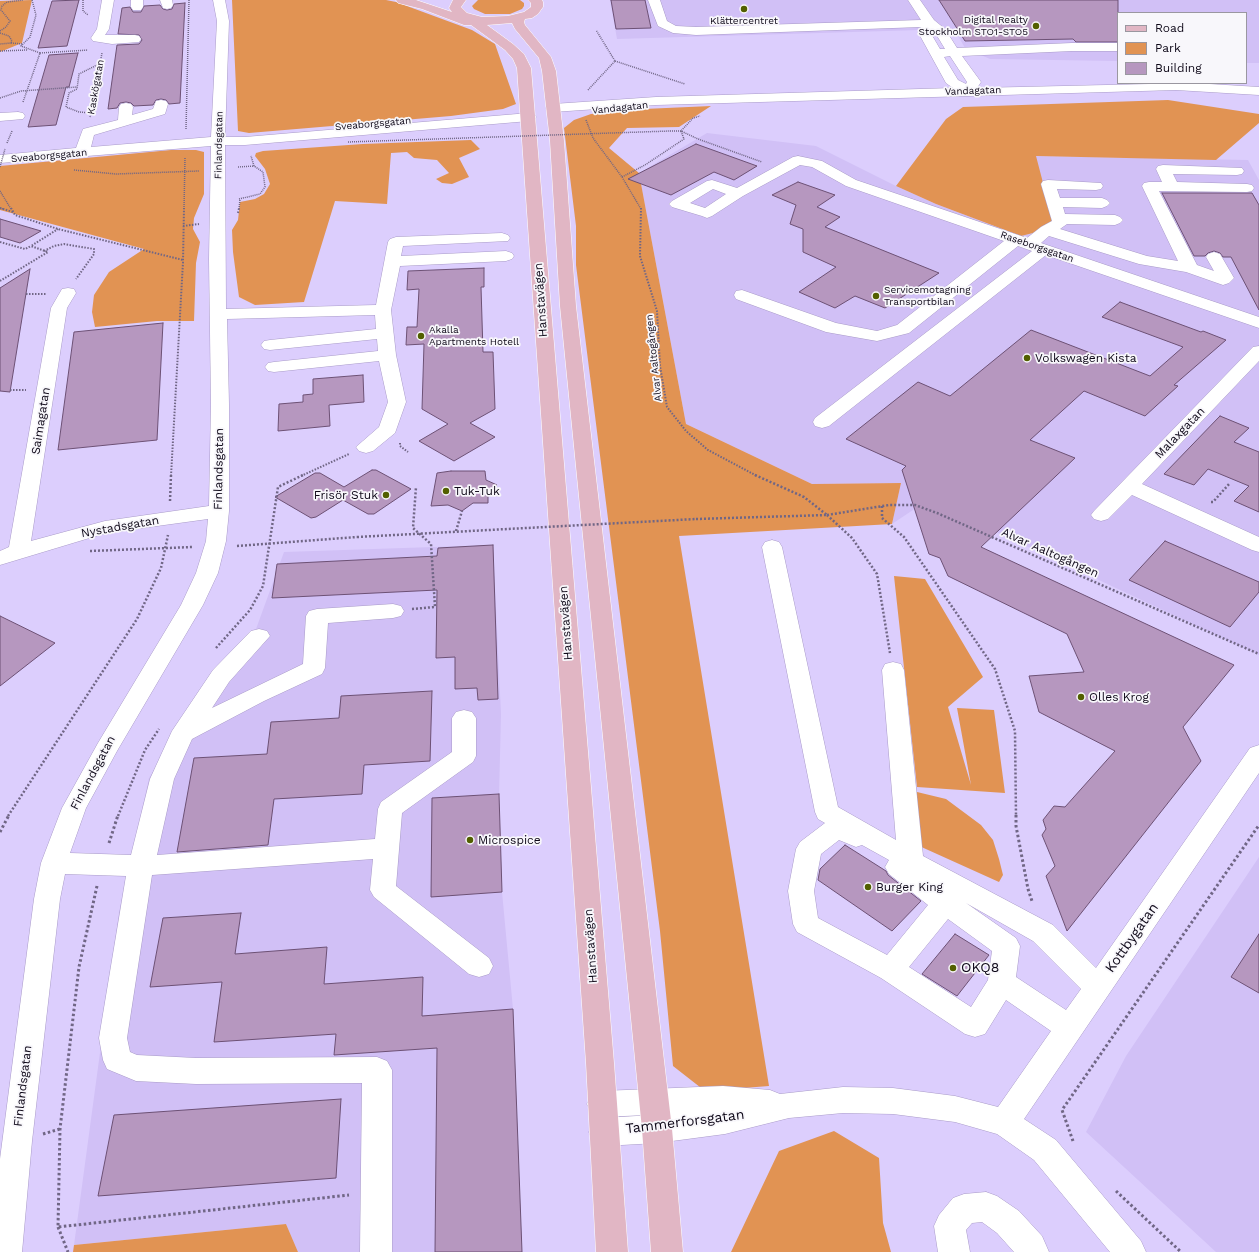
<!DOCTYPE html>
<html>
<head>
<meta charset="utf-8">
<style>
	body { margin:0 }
	#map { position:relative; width:1259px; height:1252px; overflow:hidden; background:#dccefd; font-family:"Work Sans",sans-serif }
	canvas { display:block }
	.legend { position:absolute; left:1117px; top:12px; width:130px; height:72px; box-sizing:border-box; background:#f8f7fb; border:1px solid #9a97a0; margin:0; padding:5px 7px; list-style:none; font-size:12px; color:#0e0818 }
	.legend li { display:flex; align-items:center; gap:8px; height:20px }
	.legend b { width:20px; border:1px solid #9a97a0 }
</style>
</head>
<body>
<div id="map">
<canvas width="1259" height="1252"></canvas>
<ul class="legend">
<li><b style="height:5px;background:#e1b6c4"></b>Road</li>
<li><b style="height:11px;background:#e19353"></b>Park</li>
<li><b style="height:11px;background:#b697bf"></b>Building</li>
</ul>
</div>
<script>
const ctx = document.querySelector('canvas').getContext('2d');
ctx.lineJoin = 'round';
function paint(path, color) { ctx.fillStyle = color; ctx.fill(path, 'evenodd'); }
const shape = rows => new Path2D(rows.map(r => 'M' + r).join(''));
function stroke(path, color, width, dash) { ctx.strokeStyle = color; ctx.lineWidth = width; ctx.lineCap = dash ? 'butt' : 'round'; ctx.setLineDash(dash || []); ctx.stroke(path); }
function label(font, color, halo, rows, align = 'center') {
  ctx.font = font + ' "Work Sans",sans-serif'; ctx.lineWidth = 3.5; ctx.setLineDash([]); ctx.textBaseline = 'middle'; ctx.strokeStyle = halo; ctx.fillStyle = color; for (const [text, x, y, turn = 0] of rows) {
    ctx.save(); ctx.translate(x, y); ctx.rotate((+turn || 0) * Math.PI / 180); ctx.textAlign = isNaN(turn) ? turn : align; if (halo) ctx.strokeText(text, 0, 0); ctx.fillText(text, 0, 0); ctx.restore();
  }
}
const built = shape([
	[610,0,1259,0,1259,63,1246,63,1246,13,1118,13,1118,61,990,59,965,48,954,29,617,39],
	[707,133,816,146,896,186,936,204,1021,236,1033,233,1053,221,1035,156,1248,160,1259,180,1259,655,928,500,892,524,901,483,812,484,686,424,639,173],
	[493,545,501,714,499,797,502,892,513,1009,522,1252,298,1252,286,1224,74,1245,119,912,149,778,206,683,256,629,284,552],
	[1259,857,1259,1252,1216,1252,1086,1132,1126,1056]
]);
const green = shape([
	[32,0,22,43,0,52,0,1],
	[232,0,386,0,396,2,472,30,495,44,516,104,503,109,451,116,249,133,238,131],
	[478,0,520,0,524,3,524,6,522,9,510,14,485,14,474,9,472,6],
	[1168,100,1259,114,1259,123,1216,160,1036,156,1053,221,1033,233,1021,236,936,204,896,186,946,119,963,107],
	[711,106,679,127,627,128,609,148,639,173,686,424,812,484,901,483,892,524,679,536,769,1086,705,1091,673,1066,660,931,576,265,576,226,564,128,574,120,591,114,644,109],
	[471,140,480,149,459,158,469,177,452,184,442,183,436,179,449,173,437,160,414,158,407,152,391,153,387,204,335,201,304,302,255,305,239,297,233,252,232,230,238,220,240,202,255,199,264,194,270,184,265,169,255,156,256,153,263,151,363,144],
	[171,150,196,150,204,152,204,194,194,218,193,229,200,242,196,263,194,321,157,321,95,327,92,312,94,295,109,272,144,249,0,210,0,166],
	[894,576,925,579,983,677,948,707,971,785,957,708,994,710,1005,793,917,787],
	[917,792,946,799,981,825,993,840,999,859,1003,875,999,882,917,845],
	[834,1131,879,1158,883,1223,891,1252,731,1252,779,1151],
	[286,1224,298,1252,73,1252,74,1245]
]);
const building = shape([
	[79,0,67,46,38,48,52,1,79,0],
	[611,0,645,0,651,28,616,29,611,0],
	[939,0,1118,0,1118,42,1076,42,1073,39,965,41,939,0],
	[185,3,180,103,169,104,166,100,161,99,156,100,153,105,134,106,131,103,126,102,120,103,117,108,108,109,117,45,139,44,142,40,139,35,118,34,122,8,130,7,133,12,141,12,144,6,160,5,163,9,167,10,172,9,174,4,185,3],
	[78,53,69,87,66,87,56,125,28,127,49,55,78,53],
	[696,144,757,166,734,180,714,172,671,195,628,179,696,144],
	[798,182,835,195,817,207,840,217,825,227,939,273,885,308,855,296,835,308,799,292,836,267,803,252,803,229,790,224,796,205,772,195,798,182],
	[1162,193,1252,193,1259,205,1259,310,1231,257,1223,257,1220,253,1214,251,1208,253,1205,256,1194,256,1162,193],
	[0,219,41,231,20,243,0,237,0,219],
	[484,268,484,287,481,287,483,352,493,352,495,409,470,423,495,437,454,461,419,441,448,424,422,409,424,344,406,345,407,327,417,327,419,289,407,290,408,271,484,268],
	[30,269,10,392,0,391,0,288,30,269],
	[1120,302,1201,332,1203,331,1226,340,1174,385,1178,386,1145,416,1084,391,1030,440,1075,458,981,547,1234,665,1183,727,1201,761,1067,931,1046,876,1055,866,1042,835,1046,829,1043,820,1054,806,1065,807,1115,751,1039,712,1029,676,1084,672,1067,634,948,576,940,558,929,554,902,470,906,466,846,439,918,382,950,396,1031,330,1150,376,1183,347,1102,317,1120,302],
	[163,323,157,440,58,450,74,332,163,323],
	[363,375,364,402,329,405,330,426,278,431,279,404,303,402,303,395,313,394,313,379,363,375],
	[1220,416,1249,428,1234,442,1259,452,1259,512,1234,501,1249,486,1208,469,1194,485,1164,474,1220,416],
	[372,470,376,470,411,489,374,514,368,514,343,500,316,517,311,518,275,497,315,473,320,473,344,487,372,470],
	[451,471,485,471,486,480,497,485,488,492,488,503,473,503,462,511,448,505,431,506,437,473,451,471],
	[1165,541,1259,582,1259,592,1230,627,1129,580,1165,541],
	[493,545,498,699,478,700,477,688,455,689,455,657,436,658,437,590,272,598,277,564,437,556,438,548,493,545],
	[0,616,55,643,0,686,0,616],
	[432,691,430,761,364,765,362,794,274,799,268,845,177,852,194,758,267,754,271,722,339,718,341,696,432,691],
	[499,794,502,892,431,897,432,798,499,794],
	[845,845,886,871,888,875,921,901,892,931,818,880,820,869,845,845],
	[241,913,235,954,327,947,324,984,423,977,422,1016,513,1009,522,1252,435,1252,437,1048,334,1055,336,1034,214,1042,222,982,150,987,163,918,241,913],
	[955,934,989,955,957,996,922,974,955,934],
	[1259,934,1259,993,1231,977,1259,934],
	[341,1099,336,1178,98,1196,114,1115,341,1099]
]);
const pathFar3 = shape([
	[83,0,83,11,88,15],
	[0,31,6,27,10,21,1,10,2,6,7,2,23,0],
	[0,33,9,36,12,41,11,43,0,44],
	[11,43,23,44],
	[0,51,27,50],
	[40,53,88,50],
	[615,61,685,84],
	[588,90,615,61,596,30],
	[0,98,21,91,77,87],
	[23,102,40,53,21,46,30,37,36,15,32,0],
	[91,113,79,112,66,107,69,93,77,89,79,74,99,64],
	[90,117,102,53],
	[586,120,593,138,622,177,641,209],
	[186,129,189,0],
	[670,131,681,131,698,139,762,162],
	[7,143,12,131],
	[238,167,254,166,251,156],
	[74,170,116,174,199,171],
	[622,177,645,165,684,139,681,131,693,118,700,116],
	[0,191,11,209],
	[239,199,260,194,265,187,263,172,254,166],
	[0,208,3,209],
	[184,209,185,158],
	[239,209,240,199]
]);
const pathFar2 = shape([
	[0,208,13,212],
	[11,208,15,215,58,229,183,260],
	[641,208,640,256,657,311,660,366,667,407,686,431,708,450,757,476],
	[238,213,239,208],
	[183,226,199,224],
	[0,242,25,249,31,246],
	[44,251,54,246,64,244,94,249,94,254,76,279],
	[0,281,48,252,31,246,58,229],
	[26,294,47,294],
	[10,390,26,390],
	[400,443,400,446,408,452],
	[171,476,183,262,184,208],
	[301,476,349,454]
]);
const pathFar1 = shape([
	[170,501,171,475],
	[1211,502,1213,502,1229,484],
	[882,506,882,518,904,537,995,669,1015,731,1016,816],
	[827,515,889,505,915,505,937,513,1259,654],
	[827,515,852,538,877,574,890,653],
	[696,519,827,515,804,497,755,475],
	[456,531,462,511],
	[237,546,357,537],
	[90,551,193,547],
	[412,609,435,607,431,544,413,528,416,487],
	[216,648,250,610,263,586,278,487,303,475],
	[8,816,137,619,161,568,168,535],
	[118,816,145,750,159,729]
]);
const path = shape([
	[1016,815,1016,826,1028,889,1032,901],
	[0,832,9,815],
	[109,843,118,815],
	[97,886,79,967,60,1129,58,1227,349,1195],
	[43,1134,60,1129],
	[1073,1141,1062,1110,1259,825],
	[1116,1191,1181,1252],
	[58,1227,68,1252]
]);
const minor = shape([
	[102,0,114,0,109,29,105,35,135,35,139,36,141,39,139,42,112,44,93,41,91,38,97,29,102,0],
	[131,0,143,0,143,7,141,10,133,10,131,7,131,0],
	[160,0,172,0,173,5,171,8,167,9,163,8,160,0],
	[213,0,225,0,229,21,225,137,245,137,529,113,534,114,536,117,534,120,529,121,245,145,225,145,226,309,376,305,388,242,390,239,396,237,502,233,508,235,510,238,508,241,403,246,401,256,506,251,512,253,514,256,512,259,506,261,400,266,391,310,396,355,406,402,395,433,373,451,366,453,359,451,356,447,379,427,388,402,379,361,274,372,268,371,265,367,268,363,274,362,378,351,377,339,270,350,264,349,261,345,264,341,270,340,376,329,375,315,227,319,229,405,229,511,226,541,218,573,203,605,117,751,86,808,70,853,131,855,150,779,172,731,213,670,251,631,259,629,267,631,270,636,229,682,212,708,303,664,306,616,309,611,317,609,393,604,401,606,404,611,401,616,393,618,328,623,325,668,322,674,264,701,192,739,174,779,157,855,375,839,378,809,381,802,452,752,452,718,456,712,464,710,472,712,476,718,476,756,473,762,402,813,396,886,489,958,493,966,489,974,479,977,469,974,374,897,370,890,373,859,152,875,127,1038,130,1052,137,1055,196,1058,377,1057,387,1061,392,1070,392,1252,360,1252,362,1083,196,1084,136,1081,107,1069,103,1060,99,1038,126,876,65,874,60,899,32,1141,22,1252,0,1252,0,1159,34,899,41,863,62,808,98,743,181,605,196,573,206,541,208,519,106,533,0,565,0,551,9,547,51,308,62,289,68,288,74,289,76,293,67,308,31,541,105,521,209,506,211,405,209,259,211,146,0,163,0,155,76,148,83,129,118,120,119,107,121,104,126,103,131,104,133,107,132,115,153,109,156,101,161,100,166,101,168,104,165,114,94,135,91,147,211,137,217,21,213,0],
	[648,0,660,0,667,21,676,26,696,27,921,20,908,0,920,0,934,20,945,29,957,48,1072,43,1118,43,1118,51,1072,51,962,56,981,82,977,88,1193,83,1259,87,1259,95,1176,90,656,105,553,112,548,111,546,108,548,105,553,104,656,97,953,88,946,83,918,32,921,27,696,35,673,33,658,26,648,0],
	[931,30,936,34,945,49,940,49,930,32,931,30],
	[950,56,967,82,966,84,958,80,944,57,950,56],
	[18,112,23,113,25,116,23,119,0,121,0,113,18,112],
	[798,156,822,161,856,180,1027,238,1041,227,1052,221,1041,184,1043,181,1048,180,1101,183,1103,186,1101,189,1096,190,1057,189,1060,198,1102,198,1107,200,1110,203,1107,206,1102,208,1063,207,1065,214,1115,215,1120,217,1123,220,1120,223,1115,225,1067,224,1060,229,1147,256,1178,261,1142,186,1144,183,1149,182,1162,182,1156,169,1158,166,1163,165,1242,168,1244,171,1242,174,1237,175,1173,174,1177,182,1247,184,1252,185,1254,188,1252,191,1247,192,1159,191,1197,265,1214,271,1206,257,1208,254,1214,252,1220,254,1234,278,1229,283,1223,285,1186,272,1139,264,1049,236,1041,243,1259,317,1259,328,1046,255,829,426,822,428,815,426,813,422,815,418,1032,251,1018,246,909,333,877,341,826,332,736,299,734,295,736,291,742,290,836,323,877,331,897,325,1004,241,846,186,812,167,800,165,743,196,712,216,707,218,702,216,672,207,669,204,672,201,707,181,712,180,737,188,793,157,798,156],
	[713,189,726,194,705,208,690,203,713,189],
	[1259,346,1259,361,1142,484,1259,537,1259,552,1252,550,1132,495,1108,519,1101,521,1094,519,1091,515,1094,511,1253,347,1259,346],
	[772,540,779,542,782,547,838,807,896,840,882,670,885,664,893,662,901,664,904,670,923,856,1053,925,1096,968,1250,748,1259,745,1259,773,1024,1119,1056,1140,1141,1241,1146,1252,1110,1252,1034,1160,997,1134,955,1122,893,1114,843,1113,789,1118,725,1134,657,1143,604,1146,593,1142,589,1132,593,1122,604,1118,669,1114,602,1117,592,1113,587,1104,592,1095,602,1091,723,1086,770,1090,780,1094,843,1087,893,1088,955,1096,998,1107,1051,1031,1006,1000,985,1034,975,1037,965,1034,881,978,797,932,793,924,788,891,796,849,800,842,825,823,818,819,815,812,762,547,765,542,772,540],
	[839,840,856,847,862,845,889,860,885,867,889,874,928,905,887,955,818,918,814,891,821,854,839,840],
	[966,903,1033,941,1081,989,1066,1010,1016,977,1020,946,1016,938,966,903],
	[948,919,992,951,988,980,971,1007,909,967,948,919],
	[986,1192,997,1196,1019,1211,1042,1236,1049,1252,1014,1252,997,1233,982,1222,972,1223,966,1230,970,1252,938,1252,934,1226,939,1215,953,1198,964,1194,986,1192]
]);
const major = shape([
	[396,0,416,0,452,12,449,8,453,0,466,0,461,7,467,13,482,17,508,16,524,12,531,7,531,3,528,0,542,0,543,2,543,7,538,14,532,18,525,19,524,22,525,25,551,57,556,71,564,141,576,306,672,1129,683,1252,651,1252,642,1129,560,306,550,141,542,71,539,58,515,29,512,23,487,25,513,44,524,54,531,68,614,1063,628,1252,596,1252,586,1063,517,68,513,59,505,50,471,25,464,25,422,9,398,3,396,0]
]);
const pathBridgeFar1 = shape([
	[348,142,670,131],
	[0,167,5,149]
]);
const pathBridge = shape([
	[357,537,696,519]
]);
const markers = [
	[744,9,4,"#525f00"],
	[1036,26,4,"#525f00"],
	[876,296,4,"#525f00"],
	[421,336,4,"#525f00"],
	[1027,358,4,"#525f00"],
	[446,491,4,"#525f00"],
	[386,495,4,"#525f00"],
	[1081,697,4,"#525f00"],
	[470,840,4,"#525f00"],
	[868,887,4,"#525f00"],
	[953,968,4,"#525f00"]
];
const farPoinames = [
	["Digital Realty",1028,20,"right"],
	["Stockholm STO1-STO5",1028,32,"right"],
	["Klättercentret",744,21,"center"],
	["Servicemotagning",884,290],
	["Transportbilan",884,302],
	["Akalla",429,330],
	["Apartments Hotell",429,342]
];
const farStreetnames = [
	["Kaskögatan",96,87,-80],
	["Vandagatan",973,91,-2],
	["Vandagatan",620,108,-6],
	["Sveaborgsgatan",373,124,-5],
	["Finlandsgatan",219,145,-89],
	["Sveaborgsgatan",49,156,-5],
	["Raseborgsgatan",1037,247,19],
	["Alvar Aaltogången",654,358,-96]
];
const streetNames = [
	["Hanstavägen",541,300,-94],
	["Saimagatan",41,421,-81],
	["Malaxgatan",1180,433,-46],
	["Finlandsgatan",219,469,-89],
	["Nystadsgatan",120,527,-10],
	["Alvar Aaltogången",1050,553,24],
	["Hanstavägen",566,623,-94],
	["Finlandsgatan",93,773,-62],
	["Hanstavägen",591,946,-94],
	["Finlandsgatan",23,1086,-83]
];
const poiNames = [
	["Volkswagen Kista",1035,358],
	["Tuk-Tuk",454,491],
	["Frisör Stuk",378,495,"right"],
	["Olles Krog",1089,697],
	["Microspice",478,840],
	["Burger King",876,887]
];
const nearStreetnames = [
	["Kottbygatan",1132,938,-55],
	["Tammerforsgatan",685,1122,-7]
];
const nearPoinames = [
	["OKQ8",961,968]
];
paint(built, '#d1c0f6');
paint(green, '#e19353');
paint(building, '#b697bf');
stroke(building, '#6d5175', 1);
stroke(minor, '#a99bc8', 1);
stroke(major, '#fff', 1);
stroke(pathFar3, '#706685', 1.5, [1, 1]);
stroke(pathFar2, '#706685', 2, [1.5, 1.5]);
stroke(pathFar1, '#706685', 2.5, [2, 2]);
stroke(path, '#706685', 3, [2.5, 2.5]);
paint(minor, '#fff');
paint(major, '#e1b6c4');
stroke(pathBridgeFar1, '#706685', 1.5, [1, 1]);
stroke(pathBridge, '#706685', 2.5, [2, 2]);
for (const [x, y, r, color] of markers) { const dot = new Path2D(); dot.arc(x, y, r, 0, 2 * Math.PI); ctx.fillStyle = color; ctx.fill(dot); stroke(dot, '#f8f7fb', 1.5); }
label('10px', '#0e0818', '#f8f7fb', farPoinames, 'left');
label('10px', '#0e0818', '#f8f7fb', farStreetnames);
label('12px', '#0e0818', '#f8f7fb', streetNames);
label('12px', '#0e0818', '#f8f7fb', poiNames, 'left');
label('14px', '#0e0818', '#f8f7fb', nearStreetnames);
label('14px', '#0e0818', '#f8f7fb', nearPoinames, 'left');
</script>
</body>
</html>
